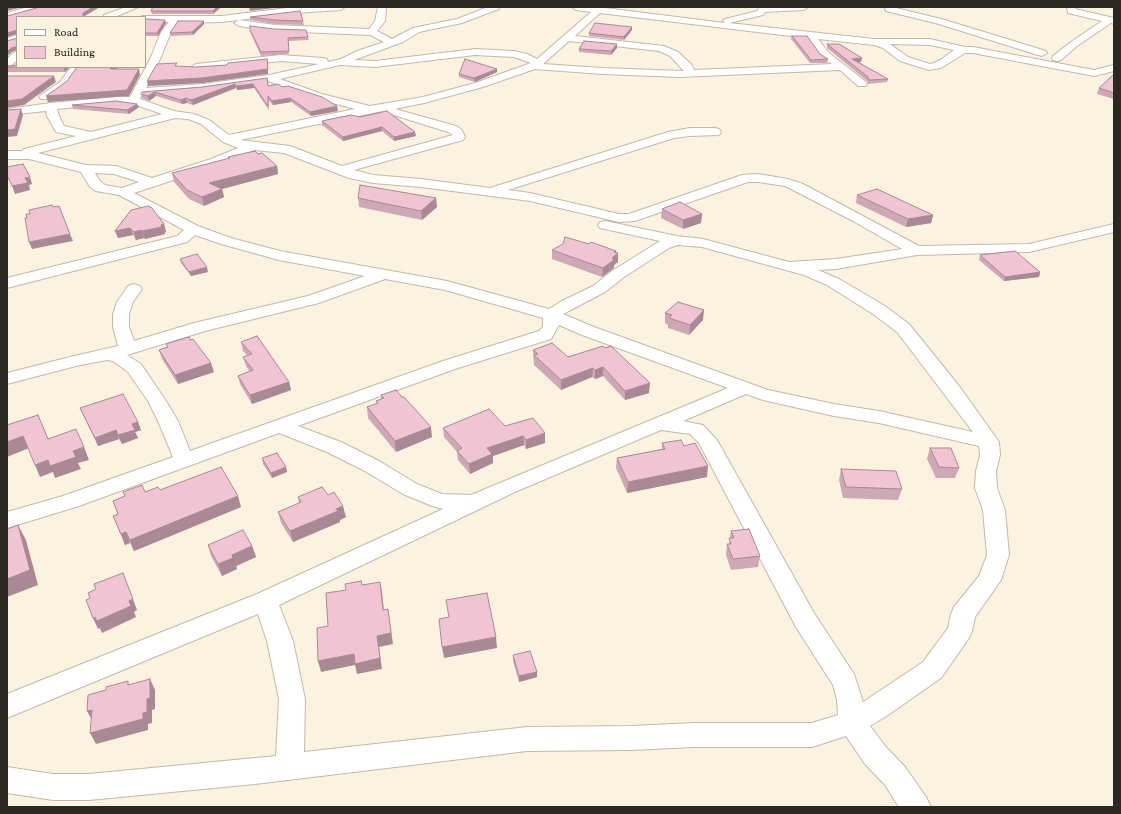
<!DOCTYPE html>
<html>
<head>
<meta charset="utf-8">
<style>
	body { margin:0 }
	#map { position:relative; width:1121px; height:814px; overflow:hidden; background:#fbf3e0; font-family:"Crimson Pro",serif }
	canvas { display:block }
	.frame { position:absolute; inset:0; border:8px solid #2b2821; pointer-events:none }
	.legend { position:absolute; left:16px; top:16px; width:130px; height:52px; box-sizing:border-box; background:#fbf3e0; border:1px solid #a8a294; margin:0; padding:5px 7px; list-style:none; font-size:12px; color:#2b2821 }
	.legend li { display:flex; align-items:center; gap:8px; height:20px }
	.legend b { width:20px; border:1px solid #a8a294 }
</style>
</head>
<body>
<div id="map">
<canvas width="1121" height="814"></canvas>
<div class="frame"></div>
<ul class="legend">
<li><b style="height:5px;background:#fff"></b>Road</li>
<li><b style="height:11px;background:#f0c4d3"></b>Building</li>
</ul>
</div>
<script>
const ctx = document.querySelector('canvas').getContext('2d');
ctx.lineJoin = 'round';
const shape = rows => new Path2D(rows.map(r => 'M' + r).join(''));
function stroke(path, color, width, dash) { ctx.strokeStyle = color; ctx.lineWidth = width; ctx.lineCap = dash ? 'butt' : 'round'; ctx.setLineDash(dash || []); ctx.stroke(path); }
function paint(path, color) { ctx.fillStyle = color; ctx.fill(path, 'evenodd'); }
const street = shape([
	[28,7,42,7,41,9,7,19,7,13,28,7],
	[126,7,138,7,115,17,103,17,104,15,126,7],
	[295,7,345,7,341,10,295,13,222,22,178,23,171,32,161,57,146,88,203,84,269,75,319,64,281,61,196,70,192,69,191,67,196,64,281,55,323,58,327,59,328,62,341,59,357,51,384,42,370,35,275,31,239,26,234,23,239,20,275,25,369,29,375,21,378,7,386,7,385,21,377,31,392,39,413,28,457,19,488,7,500,7,499,9,462,23,419,32,403,42,354,60,375,61,475,49,514,51,527,54,537,59,591,12,576,10,572,7,597,7,725,23,723,21,725,19,757,11,760,7,808,7,804,10,765,12,763,15,729,23,874,39,930,39,965,47,973,47,1094,70,1114,65,1114,71,1094,76,973,53,965,53,941,68,929,70,900,61,883,48,874,45,818,39,829,53,866,82,867,84,866,86,858,86,840,70,679,77,602,74,535,69,483,87,424,103,395,109,456,126,462,130,465,137,463,140,354,170,373,175,421,179,490,188,668,132,690,128,715,128,719,129,721,132,719,135,690,136,674,138,508,190,530,193,619,214,629,214,742,175,758,174,788,179,803,184,919,246,1029,244,1114,224,1114,232,1029,252,917,255,836,269,818,270,839,279,885,306,909,324,959,386,999,442,1000,455,996,471,997,488,1005,510,1009,555,1001,580,975,617,972,631,969,638,941,678,888,715,870,726,885,746,905,767,926,797,931,807,899,807,885,785,865,764,846,736,812,747,694,747,632,750,527,751,255,784,89,800,53,800,7,793,7,767,53,774,89,774,276,756,279,699,267,641,258,614,7,718,7,694,257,594,443,509,432,506,403,494,365,471,327,452,279,433,79,506,7,528,7,512,63,496,173,457,158,421,148,401,128,372,113,361,107,360,76,366,7,384,7,373,74,356,118,346,113,327,113,314,117,302,128,286,134,284,140,286,142,289,133,302,129,314,129,327,134,341,194,323,308,296,365,276,279,260,221,244,195,235,187,242,7,288,7,278,177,236,184,230,119,195,96,191,90,187,81,172,29,159,7,159,7,151,22,151,24,149,76,136,56,132,47,116,46,111,7,115,7,109,51,103,117,97,130,97,151,57,161,32,169,22,145,21,145,17,142,16,222,16,295,7],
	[600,13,807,38,821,57,832,64,694,70,692,65,678,52,664,46,575,36,600,13],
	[569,41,659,51,670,56,684,71,602,68,543,64,569,41],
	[890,44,930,45,954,50,942,59,934,63,930,64,908,57,890,44],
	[475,55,514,57,531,63,475,83,423,97,370,106,322,94,280,79,340,65,375,67,475,55],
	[268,81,314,98,355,109,229,135,209,120,194,114,174,111,140,99,142,95,203,90,268,81],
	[117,103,133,104,162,114,91,132,64,126,59,116,57,109,117,103],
	[383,111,384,112,448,132,453,135,342,166,290,146,240,140,383,111],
	[175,118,188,119,201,124,223,142,238,148,211,159,152,178,116,166,86,165,38,153,175,118],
	[254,150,284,153,349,178,373,183,421,187,530,201,619,222,635,221,748,182,758,182,785,186,793,190,853,221,902,249,836,259,789,262,703,239,677,236,605,221,600,222,598,225,600,228,660,241,612,271,593,286,562,301,549,309,447,281,280,251,231,238,198,226,134,193,219,165,254,150],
	[95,173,114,174,139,182,122,188,105,185,100,181,95,173],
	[678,245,702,247,804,275,827,285,873,314,897,332,973,432,879,411,834,404,768,390,594,327,563,314,605,292,624,277,669,248,678,245],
	[385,279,445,290,543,318,543,327,539,331,443,361,190,451,178,421,166,401,141,364,127,355,205,331,319,303,385,279],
	[559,325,582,335,728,388,471,495,442,494,417,484,379,461,341,442,298,426,455,369,551,339,559,325],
	[746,394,763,400,834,416,879,423,979,446,980,455,976,471,975,488,983,510,987,555,979,576,954,607,951,614,948,628,923,662,863,702,854,674,814,613,717,440,703,425,683,421,746,394],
	[661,430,690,434,699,443,796,627,833,685,837,700,838,715,812,723,694,723,632,726,527,727,304,752,305,699,293,641,279,605,515,492,661,430],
	[886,7,892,7,945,20,1046,51,1047,53,1042,56,1038,55,939,24,886,11,885,9,886,7],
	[1067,7,1076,7,1075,9,1114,18,1114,24,1111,23,1077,46,1061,60,1057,61,1053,60,1052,58,1053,56,1071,42,1102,21,1068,13,1067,7],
	[17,35,17,41,7,44,7,38,17,35],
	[17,52,17,60,11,66,7,67,7,59,13,53,17,52],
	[71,67,81,67,68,86,49,99,41,99,39,97,41,95,60,82,71,67]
]);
const wall = shape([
	[153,7,220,7,220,8,213,14,152,14,151,11],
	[250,17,303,21,304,25,275,24,250,20],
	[145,20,165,20,166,23,158,36,145,36],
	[204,24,193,35,171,36,170,33],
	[632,27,632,30,624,40,589,36,589,33],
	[250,30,308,37,309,40,288,41,289,54,261,56,251,34],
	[792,36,828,59,827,63,810,63,791,39],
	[827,44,862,58,861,62,858,62,888,79,887,82,868,84,867,81,827,48],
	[617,48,611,55,579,52,579,49],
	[7,66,70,67,65,72,7,72],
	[497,72,475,82,459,77,459,74],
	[1114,74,1114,99,1097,94,1099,88],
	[267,78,268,86,282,87,338,111,311,116,291,102,273,105,269,101,269,110,254,88,237,90,236,88,193,105,187,103,182,104,156,96,149,101,142,98,141,94,202,87],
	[72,105,139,107,129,114,73,109],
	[351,115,416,136,394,141,382,131,343,141,322,125,322,121],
	[258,154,277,166,278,174,222,189,224,197,204,206,189,199,174,182,172,173,228,159,228,157],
	[857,195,933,215,931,223,906,227,856,203],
	[358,198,436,198,437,207,422,220,359,207],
	[662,209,702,214,701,223,683,229,661,218],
	[131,210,164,224,166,232,164,233,165,234,145,239,144,238,136,240,133,235,118,238,115,231],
	[589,244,616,251,618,262,614,265,614,268,602,277,552,259,552,250],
	[980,255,1040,272,1039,277,1004,281,979,260],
	[180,259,208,272,191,276,181,263],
	[665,313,703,320,689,335,668,328,668,325,665,323],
	[241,342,289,382,291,390,252,404,240,384,238,376,250,372,246,366,243,357,248,356,243,351],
	[166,344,214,372,178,384,162,359,159,350,167,347],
	[605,348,649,393,625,400,603,376,595,379,592,377,561,390,534,365,533,350,568,357],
	[381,395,432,437,396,452,368,418,367,407,377,404,376,401,381,399],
	[80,408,138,422,141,430,135,432,138,438,122,444,119,439,98,446,84,417],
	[505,426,545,443,526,449,524,445,493,456,493,463,470,474,458,460,457,452,444,437,443,428],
	[662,443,684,446,707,477,627,493,616,468,617,458,662,449],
	[930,448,959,468,955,478,936,478,927,459],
	[262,458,286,467,287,472,272,478,263,464],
	[841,469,902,489,898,500,843,498,839,480],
	[160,490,241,507,134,551,130,543,125,545,117,526,113,516,118,514,113,501,125,496,123,492,145,492],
	[328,495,346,517,340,520,340,522,293,542,281,523,278,512,299,503,298,497],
	[731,531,760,556,758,567,731,570,726,555,727,544,729,544],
	[208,545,252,546,256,557,236,566,237,569,222,576,211,556],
	[513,655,537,672,537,677,519,682,513,661]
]);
const shadedWall = shape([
	[10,7,23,7,7,11,7,8],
	[93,7,100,7,83,17,83,13],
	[217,7,220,7,220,8,213,14,213,11],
	[256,7,283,7,250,11,249,8],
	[165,20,166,23,158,36,157,33],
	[204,21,204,24,193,35,192,32],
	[632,27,632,30,624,40,624,37],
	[17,30,17,34,7,37,7,33],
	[617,44,617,48,611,55,611,51],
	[17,46,17,50,12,52,7,56,7,52,11,48],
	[862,58,861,62,852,63,852,59],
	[267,59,268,64,268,74,203,83,148,86,147,81],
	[63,67,70,67,65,72],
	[112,67,119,67,112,75,110,69],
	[139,69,140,75,129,96,48,102,46,96],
	[497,69,497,72,475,82,474,78],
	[54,76,56,82,24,105,7,108,7,101],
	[235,84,236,88,193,105,191,100],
	[253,84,254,88,237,90,237,86],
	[155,92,156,96,149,101,148,96],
	[186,98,187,103,182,104,181,100],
	[290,98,291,102,273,105,272,101],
	[137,104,139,107,129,114,127,110],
	[337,106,338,111,311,116,310,112],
	[21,109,23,115,17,136,7,137,7,130],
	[382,127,382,131,343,141,343,137],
	[415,132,416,136,394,141,394,137],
	[277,166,278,174,211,192,209,183],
	[30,177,32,184,29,185,30,190,15,194,12,186,25,178],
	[222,189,224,197,204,206,202,197],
	[436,198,437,207,422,220,421,211],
	[702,214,701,223,683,229,683,220],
	[933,215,931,223,906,227,908,219],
	[164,224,166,232,164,233,165,234,145,239,142,231],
	[130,228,133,235,118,238,115,231],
	[141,230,144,238,136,240,134,232],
	[70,234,73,241,32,249,29,242],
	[616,251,616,255,618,253,618,262,614,265,614,268,602,277,603,268,612,258,614,252],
	[207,267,208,272,191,276,189,272],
	[1040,272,1039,277,1004,281,1005,277],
	[704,310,703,320,689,335,690,325],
	[211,363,214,372,178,384,175,375],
	[603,367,603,376,595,379,595,370],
	[593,368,592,377,561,390,561,380],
	[289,382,291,390,252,404,250,395],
	[650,383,649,393,625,400,625,391],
	[138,422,141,430,135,432,138,438,122,444,118,435,132,424],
	[431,427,432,437,396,452,395,441],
	[116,430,119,439,98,446,95,438],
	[545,433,545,443,526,449,526,440],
	[23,436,29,448,7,457,7,442],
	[523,436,524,445,493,456,493,463,470,474,469,464,487,448],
	[84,447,89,460,78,463,81,469,55,478,53,472,40,477,35,465],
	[708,466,707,477,627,493,628,482],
	[286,467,287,472,272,478,271,473],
	[238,496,241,507,134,551,130,540],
	[343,506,346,517,340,520,340,522,293,542,290,531],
	[18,525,26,540,38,585,7,597,7,579],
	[126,532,130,543,125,545,121,534],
	[252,546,256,557,236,566,237,569,222,576,218,564,232,555],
	[123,573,137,610,134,612,136,617,102,633,100,628,98,629,93,618,129,601],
	[380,582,382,592,385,621,383,610],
	[388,609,393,644,379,647,382,669,357,674,355,665,321,672,318,661],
	[496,637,497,648,444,658,442,647],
	[537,672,537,677,519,682,519,676],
	[150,679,155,690,155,709,152,710,152,723,148,724,148,730,96,744,90,733,143,713,147,699],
	[92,710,93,722,87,711]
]);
const building = shape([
	[40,7,93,7,83,13,83,17,17,17,17,38,17,30,7,33,7,16,40,7],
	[153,7,217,7,213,11,151,11,153,7],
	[300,11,303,21,275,20,250,17,300,11],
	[146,19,165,20,157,33,145,33,145,20,146,19],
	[178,21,204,21,192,32,170,33,178,21],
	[595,23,632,27,624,37,589,33,595,23],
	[250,26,274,29,306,30,308,37,288,38,289,51,261,52,250,30,250,26],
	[792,36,807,36,820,54,828,59,811,60,792,36],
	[17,38,17,46,15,47,11,48,7,52,7,41,17,38],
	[584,41,617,44,611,51,579,49,584,41],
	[827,44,839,44,862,58,852,59,888,79,869,80,868,77,827,44],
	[267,59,268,69,202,78,147,81,157,64,177,63,175,66,195,67,227,65,228,63,267,59],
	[465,59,497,69,474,78,459,74,465,59],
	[17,65,17,67,7,67,7,66,17,65],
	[77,67,112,67,110,69,139,69,127,90,46,96,67,81,77,67],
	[1114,74,1114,93,1099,88,1114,74],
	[7,76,54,76,22,99,7,101,7,76],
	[267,78,268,86,278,84,282,87,288,86,322,97,337,106,310,112,290,98,272,101,268,96,268,106,253,84,237,86,235,84,191,100,186,98,181,100,155,92,148,96,141,94,142,92,202,87,267,78],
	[116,101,137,104,127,110,72,105,116,101],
	[21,109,15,129,7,130,7,110,21,109],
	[387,111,415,132,394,137,382,127,343,137,322,121,351,115,360,117,387,111],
	[255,151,258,154,262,153,277,166,209,183,222,189,202,197,187,190,172,173,230,158,228,157,255,151],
	[23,164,30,177,25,178,28,183,12,186,7,175,7,171,8,171,7,167,23,164],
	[360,185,436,198,421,211,358,198,360,185],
	[877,189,933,215,908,219,857,195,877,189],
	[680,202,702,214,683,220,662,209,680,202],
	[52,205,53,207,59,206,70,234,29,242,25,218,27,218,26,214,30,214,29,210,52,205],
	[148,206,152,208,164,224,161,225,162,227,142,231,141,230,134,232,130,228,115,231,131,210,148,206],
	[565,237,589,244,591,242,616,251,614,252,618,253,612,258,614,260,603,268,552,250,563,244,565,237],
	[1015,251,1040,272,1005,277,980,255,1015,251],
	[197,254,207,267,189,272,180,259,197,254],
	[678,302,704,310,690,325,669,318,672,315,665,313,678,302],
	[257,336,289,382,250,395,238,376,253,370,243,357,252,354,241,342,257,336],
	[189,337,190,340,193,339,211,363,175,375,159,350,168,347,166,344,189,337],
	[552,343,568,357,603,346,605,348,611,346,650,383,625,391,603,367,595,370,593,368,561,380,534,355,538,354,533,350,552,343],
	[396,390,402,397,404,397,431,427,395,441,367,407,378,403,376,401,384,398,381,395,396,390],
	[123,394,138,422,132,424,135,430,118,435,116,430,95,438,80,408,123,394],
	[489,409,505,426,533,418,545,433,526,440,523,436,487,448,492,454,469,464,457,451,462,448,443,428,489,409],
	[38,415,48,439,76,429,84,447,73,451,76,457,50,466,48,460,35,465,23,436,7,442,7,425,38,415],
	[681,440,684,446,695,443,708,466,628,482,617,458,665,449,662,443,681,440],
	[930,448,951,448,959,468,939,467,930,448],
	[277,453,286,467,271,473,262,458,277,453],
	[221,467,238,496,130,540,126,532,121,534,113,516,118,514,113,501,125,496,123,492,142,485,145,492,158,487,160,490,221,467],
	[841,469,896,471,902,489,846,487,841,469],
	[322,487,328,495,334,492,343,506,336,509,338,511,290,531,278,512,301,502,298,497,322,487],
	[18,525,30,570,7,579,7,529,18,525],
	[749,529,760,556,733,559,727,544,731,544,729,538,734,538,731,531,749,529],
	[243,530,252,546,232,555,233,558,218,564,208,545,243,530],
	[123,573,133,599,129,601,131,606,97,621,95,617,93,618,86,600,90,598,88,593,96,589,94,584,123,573],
	[361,581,362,585,380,582,383,610,388,609,391,633,377,636,380,658,355,664,354,654,318,661,317,628,328,626,326,593,346,590,345,584,361,581],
	[487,593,496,637,442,647,439,619,449,617,446,600,487,593],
	[530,651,537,672,519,676,513,655,530,651],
	[150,679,150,698,147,699,147,712,143,713,143,719,90,733,92,710,87,711,88,695,106,690,106,687,128,681,128,685,150,679]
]);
stroke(street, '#c2baa8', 2);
paint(street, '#fff');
paint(wall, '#cea9b5');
paint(shadedWall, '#a88994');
paint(building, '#f0c4d3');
stroke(building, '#a88994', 1);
</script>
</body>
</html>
